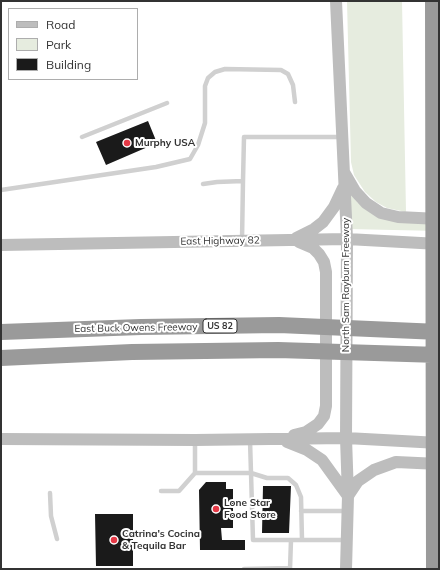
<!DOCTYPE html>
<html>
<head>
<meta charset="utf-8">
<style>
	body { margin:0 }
	#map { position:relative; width:440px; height:570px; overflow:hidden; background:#fff; font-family:Mulish,sans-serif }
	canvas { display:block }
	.frame { position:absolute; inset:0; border:2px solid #333; pointer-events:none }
	.legend { position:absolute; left:8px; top:8px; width:130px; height:72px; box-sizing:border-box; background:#fff; border:1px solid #adadad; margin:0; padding:5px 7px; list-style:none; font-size:12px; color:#333 }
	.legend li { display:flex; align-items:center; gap:8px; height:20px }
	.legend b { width:20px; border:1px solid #adadad }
</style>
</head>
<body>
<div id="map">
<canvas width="440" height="570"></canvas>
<div class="frame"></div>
<ul class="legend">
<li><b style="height:5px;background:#bdbdbd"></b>Road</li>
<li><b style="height:11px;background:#e6ecdf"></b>Park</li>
<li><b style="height:11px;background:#1a1a1a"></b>Building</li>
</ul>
</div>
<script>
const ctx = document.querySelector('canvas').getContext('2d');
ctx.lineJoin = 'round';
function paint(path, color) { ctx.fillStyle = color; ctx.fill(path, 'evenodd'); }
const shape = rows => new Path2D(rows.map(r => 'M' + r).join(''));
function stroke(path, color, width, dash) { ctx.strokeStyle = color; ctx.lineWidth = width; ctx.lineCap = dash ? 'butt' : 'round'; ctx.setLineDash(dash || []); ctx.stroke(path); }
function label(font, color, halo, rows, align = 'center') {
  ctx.font = font + ' Mulish,sans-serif'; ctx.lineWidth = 4; ctx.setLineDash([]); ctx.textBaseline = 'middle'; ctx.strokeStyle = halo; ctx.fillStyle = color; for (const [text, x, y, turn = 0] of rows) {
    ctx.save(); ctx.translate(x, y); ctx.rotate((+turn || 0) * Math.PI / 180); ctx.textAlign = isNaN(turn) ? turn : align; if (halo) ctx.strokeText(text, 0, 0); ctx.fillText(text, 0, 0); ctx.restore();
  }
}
const green = shape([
	[347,1,402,1,406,212,387,208,376,202,365,192,354,175,351,162],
	[349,192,358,203,439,221,439,231,348,229]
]);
const building = shape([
	[148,121,157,143,106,165,96,142],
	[206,482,226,482,226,489,233,489,233,528,221,528,222,540,245,540,245,550,200,550,199,490],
	[263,486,291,486,289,533,262,533],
	[95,514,133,514,133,566,96,566]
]);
const lane = shape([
	[82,137,167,103],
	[243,181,244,137,342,137],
	[203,184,217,182,243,181,242,241],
	[1,190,156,167,190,159,198,145,205,123,205,86,208,78,215,72,225,69,281,70,288,74,293,85,295,102],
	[195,473,251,473,250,440],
	[161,491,179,491,195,473,195,441],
	[50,493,51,516,57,539],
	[301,511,347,511],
	[302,540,301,497,296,485,288,478,267,478,251,473,253,540,346,540],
	[244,569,290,568],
	[290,569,291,540]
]);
const secondary = shape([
	[336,1,347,239,346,438,348,496,346,569],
	[344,172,355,191,366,203,381,213,398,217,439,219],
	[296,238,314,229,323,222,334,207,343,188],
	[1,245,347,239,439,244],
	[294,435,306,432,318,424,324,416,326,406,326,272,324,262,319,254,313,248,299,242],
	[1,439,195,440,346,438,439,443],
	[287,442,307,450,322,460,348,496,358,481,374,470,396,462,439,464]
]);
const highway = shape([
	[433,1,434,569],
	[1,332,141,327,279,325,439,332],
	[1,358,132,352,278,350,439,355]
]);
const markers = [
	[127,143,4,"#e63946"],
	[216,509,4,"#e63946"],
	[114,540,4,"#e63946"]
];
const shields = [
	[220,326,34]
];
const shieldNames = [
	["US 82",220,326]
];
const poiNames = [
	["Murphy USA",135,143],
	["Lone Star",224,503],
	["Food Store",224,515],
	["Catrina's Cocina",122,534],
	["& Tequila Bar",122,546]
];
const streetNames = [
	["East Highway 82",220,241,-1],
	["North Sam Rayburn Freeway",346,285,-90],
	["East Buck Owens Freeway",136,328,-1]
];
paint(green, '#e6ecdf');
paint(building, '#1a1a1a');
stroke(lane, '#d0d0d0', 4.5);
stroke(secondary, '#bdbdbd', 12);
stroke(highway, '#9a9a9a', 16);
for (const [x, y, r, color] of markers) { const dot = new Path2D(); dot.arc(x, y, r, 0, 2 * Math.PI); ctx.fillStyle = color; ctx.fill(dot); stroke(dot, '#fff', 1.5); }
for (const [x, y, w] of shields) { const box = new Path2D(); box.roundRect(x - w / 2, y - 7, w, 14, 3); ctx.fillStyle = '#fff'; ctx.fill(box); stroke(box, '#333', 1); }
label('bold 9px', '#333', null, shieldNames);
label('bold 10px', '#333', '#fff', poiNames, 'left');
label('10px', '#333', '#fff', streetNames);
</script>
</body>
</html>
